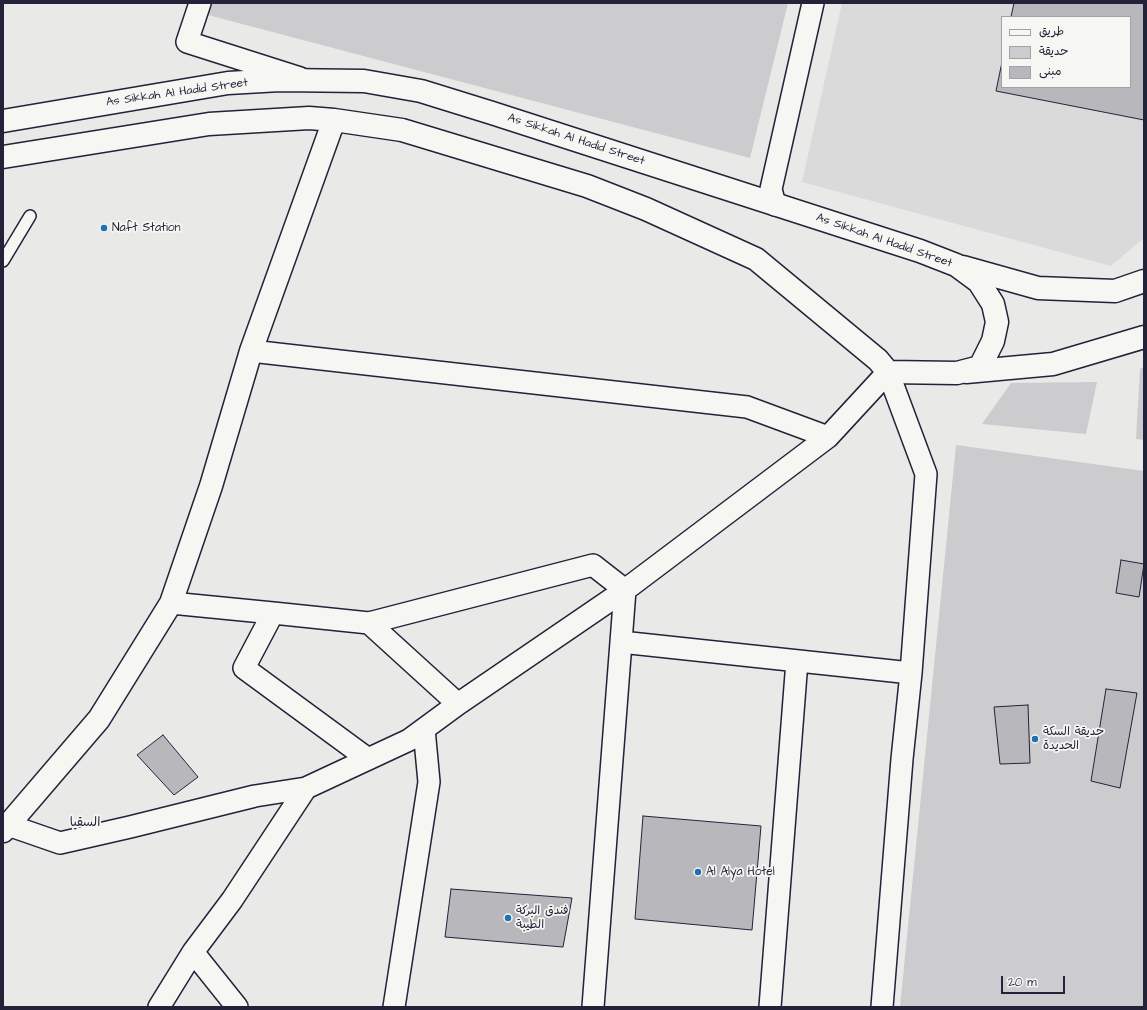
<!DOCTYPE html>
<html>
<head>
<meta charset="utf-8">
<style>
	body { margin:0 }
	#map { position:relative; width:1147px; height:1010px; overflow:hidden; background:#e9e9e7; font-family:"Architects Daughter","Playpen Sans Arabic",sans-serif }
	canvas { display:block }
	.frame { position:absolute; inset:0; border:4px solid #22223b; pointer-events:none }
	.legend { position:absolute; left:1001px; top:16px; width:130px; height:72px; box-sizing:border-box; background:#f6f6f2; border:1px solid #a1a1a9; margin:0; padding:5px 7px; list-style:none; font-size:12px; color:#22223b }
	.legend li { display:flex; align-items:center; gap:8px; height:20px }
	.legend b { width:20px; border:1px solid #a1a1a9 }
	.scale { position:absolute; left:1001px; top:976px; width:64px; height:18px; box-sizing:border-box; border:2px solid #22223b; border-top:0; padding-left:5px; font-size:12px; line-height:14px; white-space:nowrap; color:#22223b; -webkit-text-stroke:3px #f6f6f2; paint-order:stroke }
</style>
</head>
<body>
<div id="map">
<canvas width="1147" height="1010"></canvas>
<div class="frame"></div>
<ul class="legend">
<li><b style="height:5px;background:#f6f6f2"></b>طريق</li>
<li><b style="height:11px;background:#ccccce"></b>حديقة</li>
<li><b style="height:11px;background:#b8b8bc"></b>مبنى</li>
</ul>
<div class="scale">20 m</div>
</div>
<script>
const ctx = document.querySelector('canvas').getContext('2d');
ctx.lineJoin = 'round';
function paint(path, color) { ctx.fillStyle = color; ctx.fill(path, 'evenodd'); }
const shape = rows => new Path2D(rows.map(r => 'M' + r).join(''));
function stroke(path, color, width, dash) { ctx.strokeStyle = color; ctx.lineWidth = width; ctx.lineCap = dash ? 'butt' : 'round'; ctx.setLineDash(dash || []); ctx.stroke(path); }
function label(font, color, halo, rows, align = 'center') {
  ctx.font = font + ' "Architects Daughter","Playpen Sans Arabic",sans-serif'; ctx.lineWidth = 3.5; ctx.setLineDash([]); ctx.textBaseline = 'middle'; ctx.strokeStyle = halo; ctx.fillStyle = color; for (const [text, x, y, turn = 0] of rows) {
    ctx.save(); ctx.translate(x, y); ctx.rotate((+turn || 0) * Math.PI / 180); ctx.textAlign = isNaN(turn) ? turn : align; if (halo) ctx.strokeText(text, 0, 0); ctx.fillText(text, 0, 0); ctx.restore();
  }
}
const built = shape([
	[842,3,1144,3,1144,238,1111,266,802,182],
	[1002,17,1130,17,1130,87,1002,87]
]);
const green = shape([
	[212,3,788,3,750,158,208,15],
	[1144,367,1144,440,1136,439,1140,369],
	[1097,382,1086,434,982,424,1011,383],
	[956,445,1144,471,1144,1007,900,1007]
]);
const building = shape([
	[1014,3,1144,3,1144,120,996,91,1002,62,1002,87,1130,87,1130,17,1011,17,1014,3],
	[1121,560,1144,564,1139,597,1116,593,1121,560],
	[1106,689,1137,693,1120,788,1091,781,1106,689],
	[1028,705,1030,763,1000,764,994,707,1028,705],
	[163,735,198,777,174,795,137,755,163,735],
	[643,816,761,826,752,930,635,919,643,816],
	[451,889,572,898,563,947,445,937,451,889]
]);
const service = shape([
	[3,261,30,216]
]);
const minor = shape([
	[200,3,187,42,300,78],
	[775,205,771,189,813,3],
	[251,351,747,407,828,437],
	[171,603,273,613],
	[369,623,593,565,625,590,593,1007],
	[621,642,911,673],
	[368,759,244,668,273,613,369,623,458,704],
	[3,824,8,825,60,843,130,827,255,796,306,788,409,740,458,704,625,590,828,437,888,372,926,474,911,673,902,759,882,1007],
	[193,952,237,1007],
	[159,1007,193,952,232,900,306,788],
	[394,1007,429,782,424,729],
	[770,1007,797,661]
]);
const secondary = shape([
	[3,121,228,83,280,80,364,81,421,91,492,113,920,251,956,265,979,282,993,304,997,322,993,341,980,367,957,373,888,372,878,360,756,259,646,209,587,186,402,130,334,120,309,118,209,124,3,157],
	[963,267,1038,288,1115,291,1144,281],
	[966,372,1053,364,1144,337],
	[3,831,99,719,171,603,211,486,251,351,334,120]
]);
const markers = [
	[104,228,4,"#1f6fb2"],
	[1035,739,4,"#1f6fb2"],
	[698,872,4,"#1f6fb2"],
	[508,918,4,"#1f6fb2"]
];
const streetNames = [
	["As Sikkah Al Hadid Street",177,93,-8],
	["As Sikkah Al Hadid Street",576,140,18],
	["As Sikkah Al Hadid Street",884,241,19]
];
const poiNames = [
	["Naft Station",112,228],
	["حديقة السكة",1043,732],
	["الحديدة",1043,746],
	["Al Alya Hotel",706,872],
	["فندق البركة",516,911],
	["الطيبة",516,925]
];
const neighbourhoodNames = [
	["السقيا",85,823]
];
paint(built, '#dadada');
paint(green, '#ccccce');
paint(building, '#b8b8bc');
stroke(building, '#22223b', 1);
stroke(service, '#22223b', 14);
stroke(minor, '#22223b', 24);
stroke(secondary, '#22223b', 25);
stroke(service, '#f6f6f2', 11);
stroke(minor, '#f6f6f2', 21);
stroke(secondary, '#f6f6f2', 22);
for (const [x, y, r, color] of markers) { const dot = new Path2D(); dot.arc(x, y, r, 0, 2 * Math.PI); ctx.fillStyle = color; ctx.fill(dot); stroke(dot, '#f6f6f2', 1.5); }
label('12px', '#22223b', '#f6f6f2', streetNames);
label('12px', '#22223b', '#f6f6f2', poiNames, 'left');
label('13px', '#22223b', '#f6f6f2', neighbourhoodNames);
</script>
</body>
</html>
